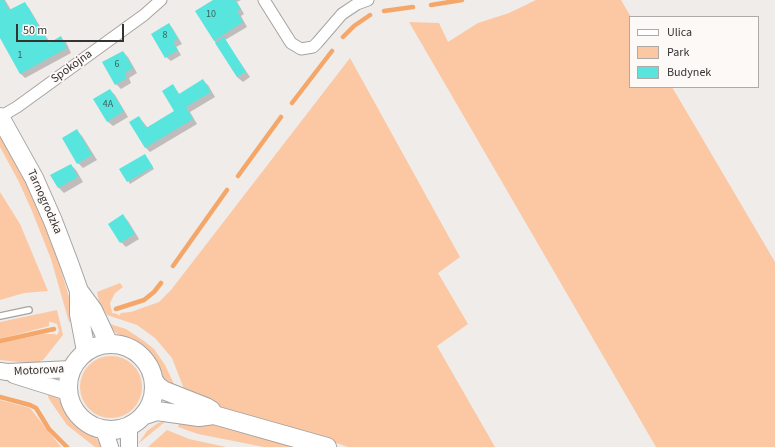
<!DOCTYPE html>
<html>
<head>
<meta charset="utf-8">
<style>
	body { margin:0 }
	#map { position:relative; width:775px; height:447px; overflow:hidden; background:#efecea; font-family:"Source Sans 3",sans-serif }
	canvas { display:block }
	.legend { position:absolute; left:629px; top:16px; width:130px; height:72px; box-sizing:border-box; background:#fdf9f7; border:1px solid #adaaa8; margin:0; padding:5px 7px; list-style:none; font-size:12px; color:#343332 }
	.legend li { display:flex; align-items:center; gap:8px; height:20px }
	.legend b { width:20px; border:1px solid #adaaa8 }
	.scale { position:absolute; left:16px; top:24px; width:108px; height:18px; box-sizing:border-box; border:2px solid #343332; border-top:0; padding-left:5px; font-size:12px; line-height:14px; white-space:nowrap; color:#343332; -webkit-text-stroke:3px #fdf9f7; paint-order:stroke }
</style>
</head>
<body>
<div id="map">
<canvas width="775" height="447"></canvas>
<ul class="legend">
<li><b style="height:5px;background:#fff"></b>Ulica</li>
<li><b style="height:11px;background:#fbc8a3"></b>Park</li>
<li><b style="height:11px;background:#57e5dd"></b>Budynek</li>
</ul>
<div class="scale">50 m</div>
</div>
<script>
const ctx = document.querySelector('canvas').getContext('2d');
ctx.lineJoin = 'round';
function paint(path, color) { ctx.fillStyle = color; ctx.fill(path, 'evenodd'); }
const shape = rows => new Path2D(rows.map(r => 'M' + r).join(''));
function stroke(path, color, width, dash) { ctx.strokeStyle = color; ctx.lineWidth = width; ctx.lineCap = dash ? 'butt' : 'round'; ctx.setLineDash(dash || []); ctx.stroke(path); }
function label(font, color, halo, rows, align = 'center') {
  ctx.font = font + ' "Source Sans 3",sans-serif'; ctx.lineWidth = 3.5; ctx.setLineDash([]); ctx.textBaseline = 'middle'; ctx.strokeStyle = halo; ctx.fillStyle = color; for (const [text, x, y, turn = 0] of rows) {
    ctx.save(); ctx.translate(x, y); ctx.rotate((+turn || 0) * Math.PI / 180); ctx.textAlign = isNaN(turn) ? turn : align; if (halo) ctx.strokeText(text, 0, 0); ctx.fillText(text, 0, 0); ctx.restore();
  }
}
const green = shape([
	[536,0,621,0,631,17,630,87,672,87,775,262,775,447,656,447,409,22,439,23,448,42,478,23,509,13],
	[350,58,460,257,438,273,468,324,437,346,495,447,348,447,307,433,217,406,184,389,172,358,155,338,137,325,107,315,104,310,101,311,97,292,120,283,123,287,115,293,110,303,112,313,117,314,119,316,121,313,131,312,159,302,171,290],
	[0,133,22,173,48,234,59,264,76,320,69,322,51,259,32,211,19,182,0,147],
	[0,192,20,224,48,291,24,293,0,300],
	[57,310,63,335,43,360,40,361,39,364,0,360,0,343,43,334,54,334,57,335,59,331,57,324,51,322,49,322,49,326,0,339,0,322],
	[107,323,126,329,144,341,154,349,165,365,175,386,168,385,164,379,154,358,148,351,134,342,116,333],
	'80 387a31 31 0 1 1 62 0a31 31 0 1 1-62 0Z',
	[49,393,58,398,67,414,74,424,97,439,103,447,95,447,67,425,51,402,48,397],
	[0,400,30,408,61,447,0,447],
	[181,418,212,424,305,447,264,447,198,434,178,427],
	[166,421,138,444,147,431,158,423],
	[167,430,189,439,226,447,148,447]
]);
const shadow = shape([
	[0,0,5,0,11,10,24,3,29,8,50,43,61,38,66,42,71,53,25,78,20,73,0,36],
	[214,0,241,0,237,2,244,14,241,16,247,27,225,40,250,77,243,82,237,77,214,40],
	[169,24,173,29,182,44,176,47,181,55,171,61,166,57],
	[123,52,128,57,137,73,129,78,131,83,121,89,116,84],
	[203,81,208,85,215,97,190,112,197,124,150,152,145,147,139,117,148,128,175,112,173,86,180,95],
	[110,90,115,95,128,117,113,126,107,121],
	[77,131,82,136,97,160,83,168,78,163],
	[145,155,154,169,130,184,121,169],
	[71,165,76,170,83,182,64,193,59,188,52,175],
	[123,216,128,221,139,239,126,247,121,242]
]);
const stream = shape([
	[431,5,462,0],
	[384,11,413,7],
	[343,37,354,26,370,15],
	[292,103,332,51],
	[238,176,281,117],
	[173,266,227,190],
	[116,309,144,300,154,292,161,283],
	[0,341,54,329],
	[0,397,30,405,36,408,49,429,67,447]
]);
const building = shape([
	[0,0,4,0,9,10,25,2,49,43,61,36,67,48,20,74,0,38],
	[213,0,235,0,241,9,237,11,243,22,214,41,195,11],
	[169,23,178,39,173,42,178,50,165,58,151,34],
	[224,37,246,72,237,77,215,43],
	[123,51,133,68,125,73,127,78,115,85,102,62],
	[203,79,211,92,186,107,193,119,145,148,129,122,139,116,146,128,174,111,162,91,173,84,179,94],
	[110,89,124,111,107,122,93,99],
	[77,129,92,155,77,164,62,138],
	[145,154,153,167,127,182,119,169],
	[71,164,78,177,58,188,50,175],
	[123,214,135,234,120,243,108,224]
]);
const lane = shape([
	[0,316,29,310]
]);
const street = shape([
	[264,0,291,43,301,49,313,47,317,43,342,14,357,4,368,0],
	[0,117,17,107,144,15,161,0]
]);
const secondary = shape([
	[0,371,7,372,72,369],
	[14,375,68,392],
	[129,427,129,447],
	[104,430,110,447]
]);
const primary = shape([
	[0,117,34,178,53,221,69,263,79,291,79,314,86,351],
	[79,291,93,310,109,344],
	'68 387a43 43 0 1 1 86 0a43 43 0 1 1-86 0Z',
	[154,381,158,386,163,390,206,407,211,410,214,415],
	[145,415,157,411,199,417,214,415,327,447]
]);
const numberNames = [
	["10",211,15],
	["8",165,36],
	["1",20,56],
	["6",117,65],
	["4A",108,105]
];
const streetNames = [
	["Spokojna",72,67,-36],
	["Tarnogrodzka",44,202,66],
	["Motorowa",39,371,-3]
];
paint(green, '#fbc8a3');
paint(shadow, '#0003');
stroke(stream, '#f5a669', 4.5);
paint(building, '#57e5dd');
stroke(lane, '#a6a3a0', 8);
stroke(street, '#a6a3a0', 13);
stroke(secondary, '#a6a3a0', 18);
stroke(primary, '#a6a3a0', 20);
stroke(lane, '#fff', 5.5);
stroke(street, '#fff', 11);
stroke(secondary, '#fff', 16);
stroke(primary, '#fff', 18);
label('10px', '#3d605d', null, numberNames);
label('12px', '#343332', '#fdf9f7', streetNames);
</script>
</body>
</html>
